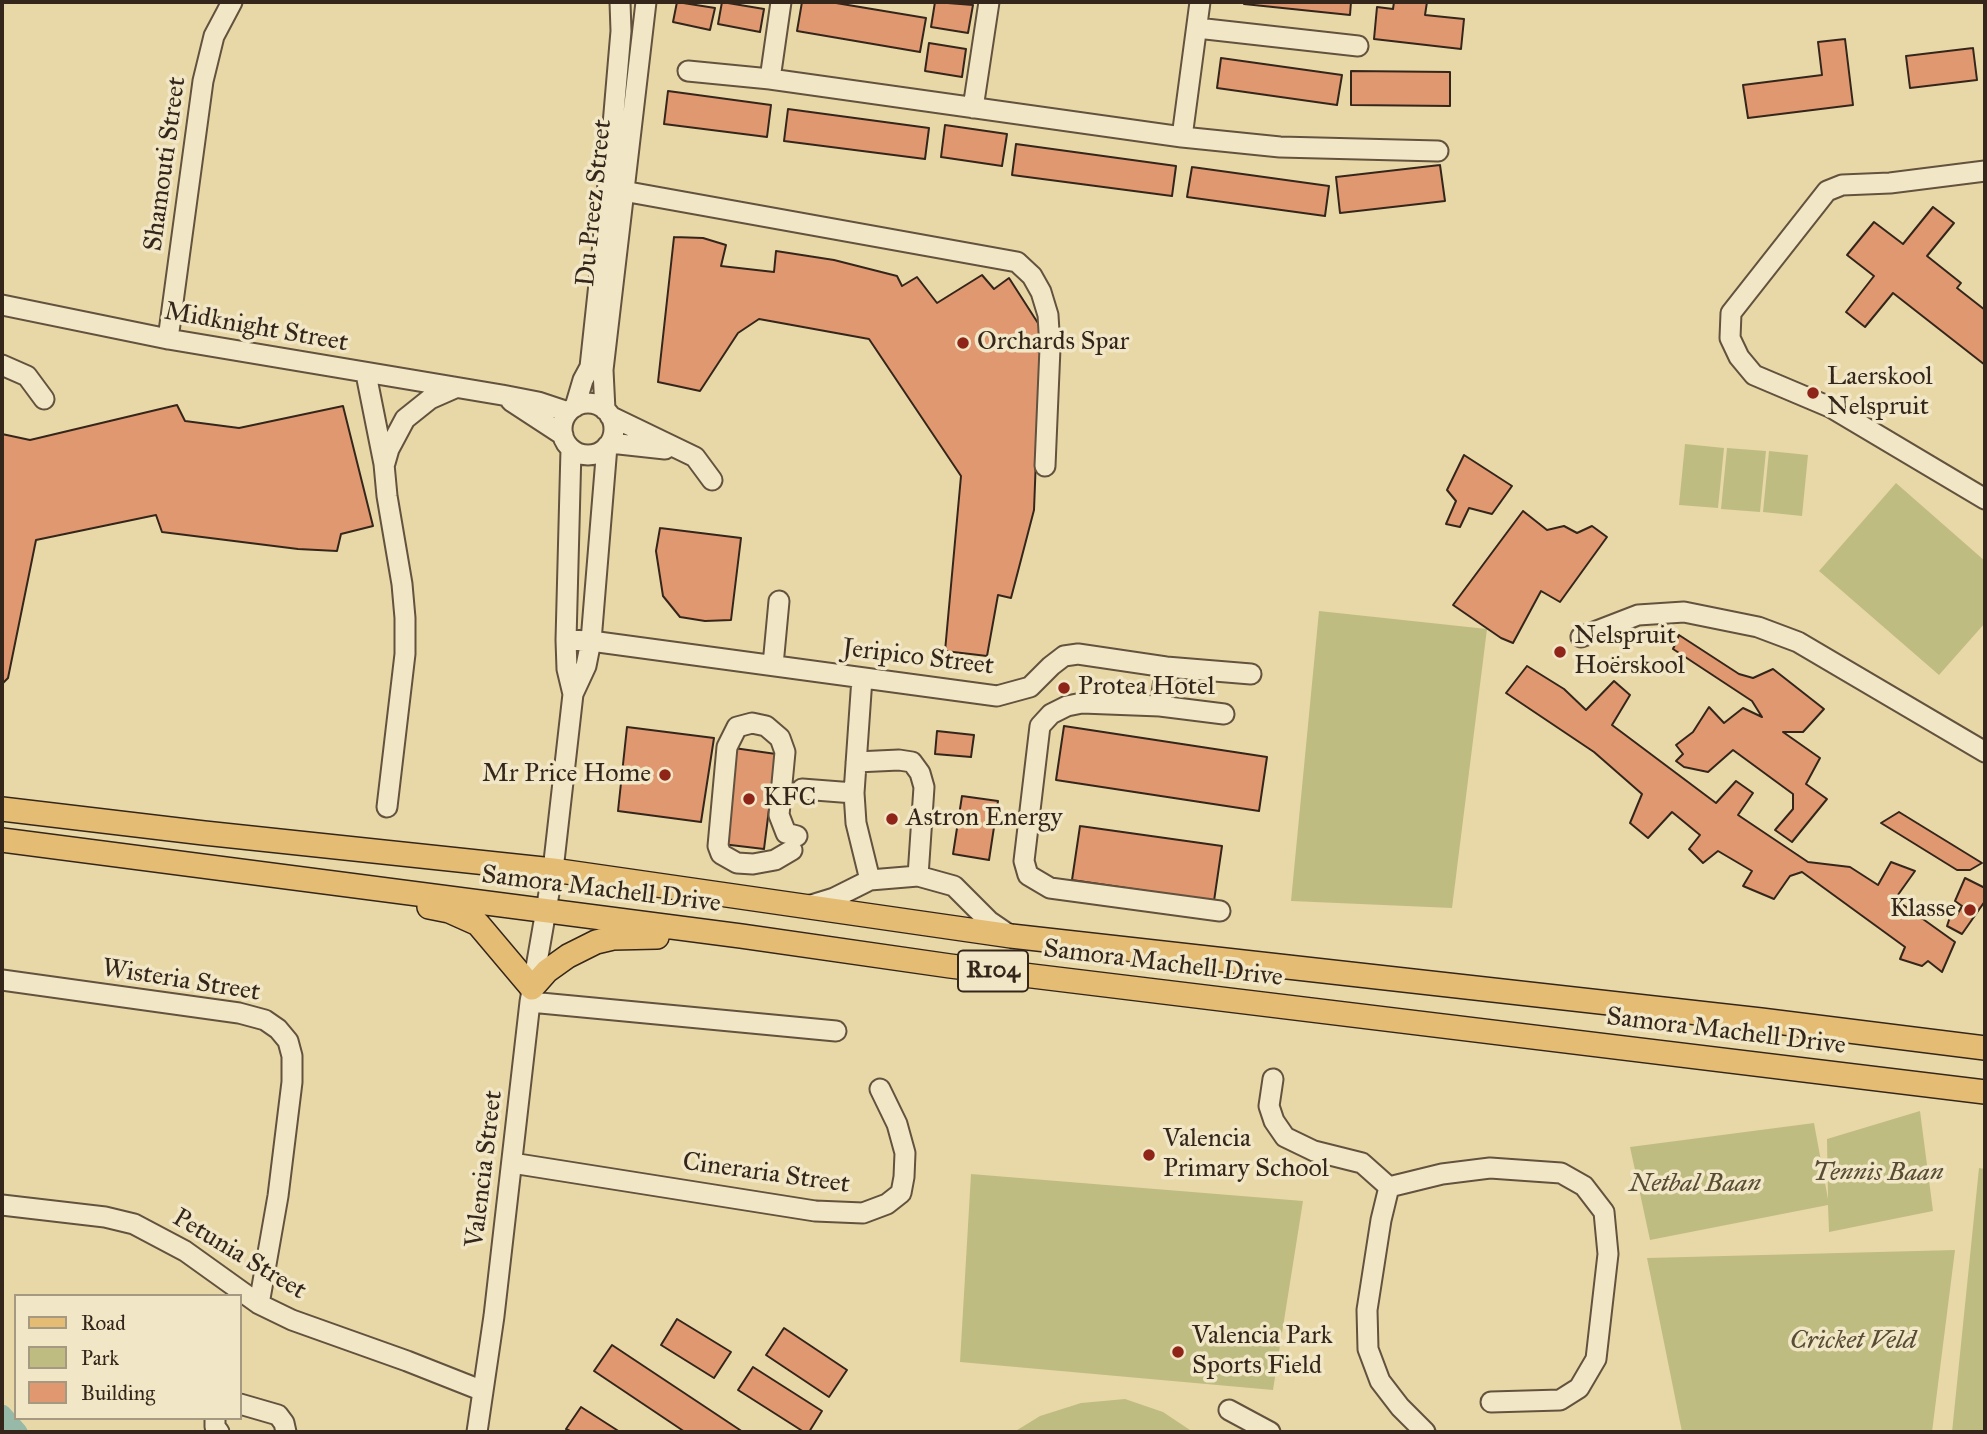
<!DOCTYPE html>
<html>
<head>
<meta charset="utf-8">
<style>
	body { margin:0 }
	#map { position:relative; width:1987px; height:1434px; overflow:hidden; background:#e9d8a7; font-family:"IM FELL Great Primer",serif }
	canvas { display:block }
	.frame { position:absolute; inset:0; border:4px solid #35261b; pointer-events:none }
	.legend { position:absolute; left:14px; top:1294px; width:228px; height:126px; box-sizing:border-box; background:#f1e6c6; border:2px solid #a69982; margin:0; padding:9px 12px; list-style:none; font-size:21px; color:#35261b }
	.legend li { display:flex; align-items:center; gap:14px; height:35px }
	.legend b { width:35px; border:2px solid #a69982 }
</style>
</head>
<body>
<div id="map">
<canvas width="1987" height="1434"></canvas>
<div class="frame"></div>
<ul class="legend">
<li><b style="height:9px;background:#e4bc74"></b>Road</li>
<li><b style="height:19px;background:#bfbc82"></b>Park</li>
<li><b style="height:19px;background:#e09871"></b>Building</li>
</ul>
</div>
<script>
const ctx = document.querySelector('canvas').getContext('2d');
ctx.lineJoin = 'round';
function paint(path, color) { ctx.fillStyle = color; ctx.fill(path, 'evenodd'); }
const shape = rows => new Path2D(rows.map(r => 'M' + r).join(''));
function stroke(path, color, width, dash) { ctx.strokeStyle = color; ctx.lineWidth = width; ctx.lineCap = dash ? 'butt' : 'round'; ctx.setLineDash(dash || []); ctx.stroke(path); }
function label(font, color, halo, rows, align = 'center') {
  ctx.font = font + ' "IM FELL Great Primer",serif'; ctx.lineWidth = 7; ctx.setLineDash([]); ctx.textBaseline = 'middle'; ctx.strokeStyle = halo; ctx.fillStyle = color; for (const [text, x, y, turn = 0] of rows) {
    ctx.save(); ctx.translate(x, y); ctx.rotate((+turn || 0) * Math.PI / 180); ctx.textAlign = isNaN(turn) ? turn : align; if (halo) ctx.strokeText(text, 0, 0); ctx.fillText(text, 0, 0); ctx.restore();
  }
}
const green = shape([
	[1685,444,1724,448,1718,508,1679,505],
	[1727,448,1766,451,1760,512,1721,509],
	[1769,451,1808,455,1802,516,1763,512],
	[1896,483,1985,561,1985,623,1939,675,1819,571],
	[1319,611,1487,629,1452,908,1291,901],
	[1920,1111,1933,1211,1829,1232,1828,1205,1650,1240,1630,1147,1814,1123,1828,1199,1827,1139],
	[1979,1168,1985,1169,1985,1432,1952,1432],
	[971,1174,1303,1201,1273,1390,960,1362],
	[1955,1250,1932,1432,1682,1432,1647,1258],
	[1125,1399,1163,1412,1193,1432,1014,1432,1040,1416,1081,1403]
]);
const canal = shape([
	[2,1414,18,1432]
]);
const building = shape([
	[677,2,715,8,710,30,673,22,677,2],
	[722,2,764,9,760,32,718,24,722,2],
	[802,2,830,2,926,18,920,52,797,31,802,2],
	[935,2,973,5,968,33,931,27,935,2],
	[1244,2,1351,2,1350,15,1244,4,1244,2],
	[1394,2,1427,2,1425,15,1464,19,1461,49,1374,39,1377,7,1393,9,1394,2],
	[1845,39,1853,105,1748,118,1743,85,1822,75,1818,42,1845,39],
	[929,43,966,49,962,77,925,71,929,43],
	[1973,48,1977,80,1910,88,1906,56,1973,48],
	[1221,58,1342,75,1337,105,1217,88,1221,58],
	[1351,71,1450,72,1450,106,1351,105,1351,71],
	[668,91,771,105,767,137,664,124,668,91],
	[788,109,929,128,925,159,784,141,788,109],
	[945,125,1007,134,1002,166,941,157,945,125],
	[1016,144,1176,166,1172,196,1012,175,1016,144],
	[1440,165,1445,201,1340,213,1336,177,1440,165],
	[1192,167,1329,186,1325,216,1187,197,1192,167],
	[1933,207,1954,223,1927,256,1961,283,1957,288,1985,310,1985,365,1893,293,1865,327,1846,312,1874,276,1847,255,1874,222,1903,244,1933,207],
	[674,237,703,238,726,245,721,266,774,272,776,251,834,260,897,276,902,286,917,277,937,303,982,275,994,289,1009,278,1045,334,1035,341,1040,353,1034,510,1011,598,998,595,987,656,945,651,961,476,869,339,759,319,738,333,700,391,658,382,674,237],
	[177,405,185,421,239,428,343,406,373,526,341,534,337,551,298,549,162,532,156,515,36,540,8,678,2,684,2,434,30,440,177,405],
	[1464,455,1512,486,1492,514,1469,508,1460,527,1446,524,1456,501,1447,490,1464,455],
	[1523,511,1547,530,1564,526,1577,533,1592,526,1607,537,1560,602,1541,591,1513,643,1501,638,1453,605,1523,511],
	[660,528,741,538,731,620,705,621,680,617,663,596,656,551,660,528],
	[1679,635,1739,674,1753,678,1773,669,1824,709,1803,732,1783,732,1820,758,1806,784,1827,799,1792,842,1775,830,1793,809,1793,794,1733,750,1708,772,1684,767,1676,761,1683,754,1676,745,1693,732,1709,707,1724,723,1743,708,1762,717,1752,701,1673,649,1679,635],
	[1527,666,1564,689,1586,710,1614,681,1630,695,1612,725,1716,803,1736,781,1753,793,1738,815,1808,862,1850,867,1878,885,1891,862,1915,871,1895,899,1955,942,1942,972,1928,961,1922,966,1900,959,1905,947,1802,872,1790,876,1774,899,1743,886,1752,871,1718,851,1703,863,1689,849,1700,835,1672,812,1648,838,1630,823,1642,794,1594,752,1506,693,1527,666],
	[1064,726,1267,757,1259,811,1056,780,1064,726],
	[627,727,714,738,701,822,618,811,627,727],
	[937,731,974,735,971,757,935,754,937,731],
	[734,748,776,754,764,849,722,844,734,748],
	[962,796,998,801,989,860,953,854,962,796],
	[1899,812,1982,863,1970,870,1957,870,1881,823,1899,812],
	[1080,826,1222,846,1214,901,1072,880,1080,826],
	[1965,878,1985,888,1985,901,1962,934,1947,926,1951,914,1957,915,1962,906,1955,901,1965,878],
	[677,1319,731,1352,714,1378,661,1345,677,1319],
	[784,1328,847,1370,829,1397,766,1355,784,1328],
	[612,1345,743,1432,685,1432,594,1371,612,1345],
	[753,1367,822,1411,809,1432,804,1432,738,1390,753,1367],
	[581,1407,620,1432,572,1432,566,1429,581,1407]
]);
const minor = shape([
	[1197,28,1358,46],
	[688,71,770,79,1182,137,1280,147,1438,151],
	[770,79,781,2],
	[973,108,989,2],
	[1182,137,1200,2],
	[1985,171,1890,183,1842,185,1827,191,1731,313,1730,338,1739,357,1754,375,1832,408,1985,499],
	[623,191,1017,262,1032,276,1041,292,1048,315,1050,348,1045,466],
	[2,305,168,339,502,395,538,402,568,412],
	[168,339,203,81,214,36,232,2],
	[2,365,27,376,44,399],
	[366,374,384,464,387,496,402,584,405,618,405,654,387,807],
	[511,401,563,435],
	'562 429a26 26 0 1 1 52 0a26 26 0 1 1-52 0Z',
	[575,407,583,380,590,367,601,265,621,31,620,2],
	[605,410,603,370,646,2],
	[610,416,695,457,712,480],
	[610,443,665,449],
	[571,449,566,640,567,669,573,694],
	[385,463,389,449,405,419,430,399,455,388],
	[1581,637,1638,615,1684,612,1758,627,1798,642,1985,752],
	[566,640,591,641,997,696,1030,687,1051,666,1064,656,1078,654,1166,667,1251,674],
	[773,665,779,601],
	[862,678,854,793,856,823,870,880],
	[1160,706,1166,667],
	[856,762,899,760,912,762,920,773,924,787,918,876],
	[802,789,854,793],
	[792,850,775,860,753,864,737,863,721,854,718,846,727,747,737,727,752,723,766,726,780,738,785,752,779,815,786,833,797,836],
	[808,906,834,898,870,880,918,876,954,886,989,921,1011,936],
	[1220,911,1050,888,1028,875,1024,861,1040,726,1051,714,1067,706,1082,703,1160,706,1224,714],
	[2,980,239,1013,265,1020,278,1029,288,1041,292,1056,292,1082,278,1196,259,1304],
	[530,1002,836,1031],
	[1273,1079,1269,1106,1274,1121,1285,1137,1314,1151,1362,1163,1389,1187],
	[512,1163,815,1211,863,1213,887,1204,901,1193,904,1177,905,1153,897,1124,880,1089],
	[1389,1187,1442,1174,1490,1168,1561,1173,1584,1186,1604,1212,1608,1254,1596,1359,1579,1388,1560,1400,1491,1402],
	[1389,1187,1381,1220,1367,1310,1368,1349,1380,1381,1400,1407,1425,1432],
	[2,1205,105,1217,134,1224,185,1251,259,1304,292,1320,407,1361,483,1391],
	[240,1404,278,1415,284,1423,286,1432],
	[1229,1410,1270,1432],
	[215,1418,215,1427,219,1432],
	[477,1432,494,1316,530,1002,553,870,573,694,586,666,591,641,607,446]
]);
const major = shape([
	[2,809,204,833,553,870,1011,936,1761,1020,1985,1048],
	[2,840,741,936,950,966,1985,1092],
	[429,907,449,911,478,924,532,988,547,971,568,956,596,942,613,938,657,937]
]);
const markers = [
	[963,343,7,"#8f2418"],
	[1813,393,7,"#8f2418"],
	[1560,652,7,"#8f2418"],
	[1064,688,7,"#8f2418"],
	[665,775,7,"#8f2418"],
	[749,799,7,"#8f2418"],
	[892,819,7,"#8f2418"],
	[1970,910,7,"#8f2418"],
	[1149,1155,7,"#8f2418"],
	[1178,1352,7,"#8f2418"]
];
const shields = [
	[993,971,70]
];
const shieldNames = [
	["R104",993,971]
];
const streetNames = [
	["Shamouti Street",166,164,-82],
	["Du Preez Street",595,203,-84],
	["Midknight Street",256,328,10],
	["Jeripico Street",918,658,7],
	["Samora Machell Drive",601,890,7],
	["Samora Machell Drive",1163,964,7],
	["Wisteria Street",181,981,9],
	["Samora Machell Drive",1726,1032,7],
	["Valencia Street",485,1169,-83],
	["Cineraria Street",766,1174,8],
	["Petunia Street",239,1255,31]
];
const poiNames = [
	["Orchards Spar",977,343],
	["Laerskool",1827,378],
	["Nelspruit",1827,408],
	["Nelspruit",1574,637],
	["Hoërskool",1574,667],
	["Protea Hotel",1078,688],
	["Mr Price Home",651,775,"right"],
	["KFC",763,799],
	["Astron Energy",906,819],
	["Klasse",1956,910,"right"],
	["Valencia",1163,1140],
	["Primary School",1163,1170],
	["Valencia Park",1192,1337],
	["Sports Field",1192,1367]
];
const parkNames = [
	["Tennis Baan",1878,1174],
	["Netbal Baan",1695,1185],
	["Cricket Veld",1853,1342]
];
paint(green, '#bfbc82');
stroke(canal, '#97baa8', 19);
paint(building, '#e09871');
stroke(building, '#35261b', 2);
stroke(minor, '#62523e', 23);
stroke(major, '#35261b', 26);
stroke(minor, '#f1e6c6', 19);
stroke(major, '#e4bc74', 23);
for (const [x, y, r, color] of markers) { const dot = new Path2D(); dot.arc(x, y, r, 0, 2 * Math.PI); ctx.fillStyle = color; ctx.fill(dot); stroke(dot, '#f1e6c6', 2.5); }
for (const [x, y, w] of shields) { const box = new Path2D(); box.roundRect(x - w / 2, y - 20.5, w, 41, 5); ctx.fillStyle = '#f1e6c6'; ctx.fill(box); stroke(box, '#35261b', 2); }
label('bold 24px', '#35261b', null, shieldNames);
label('26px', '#35261b', '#f1e6c6', streetNames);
label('26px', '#35261b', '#f1e6c6', poiNames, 'left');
label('italic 26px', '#584c35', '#f1e6c6', parkNames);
</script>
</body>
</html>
